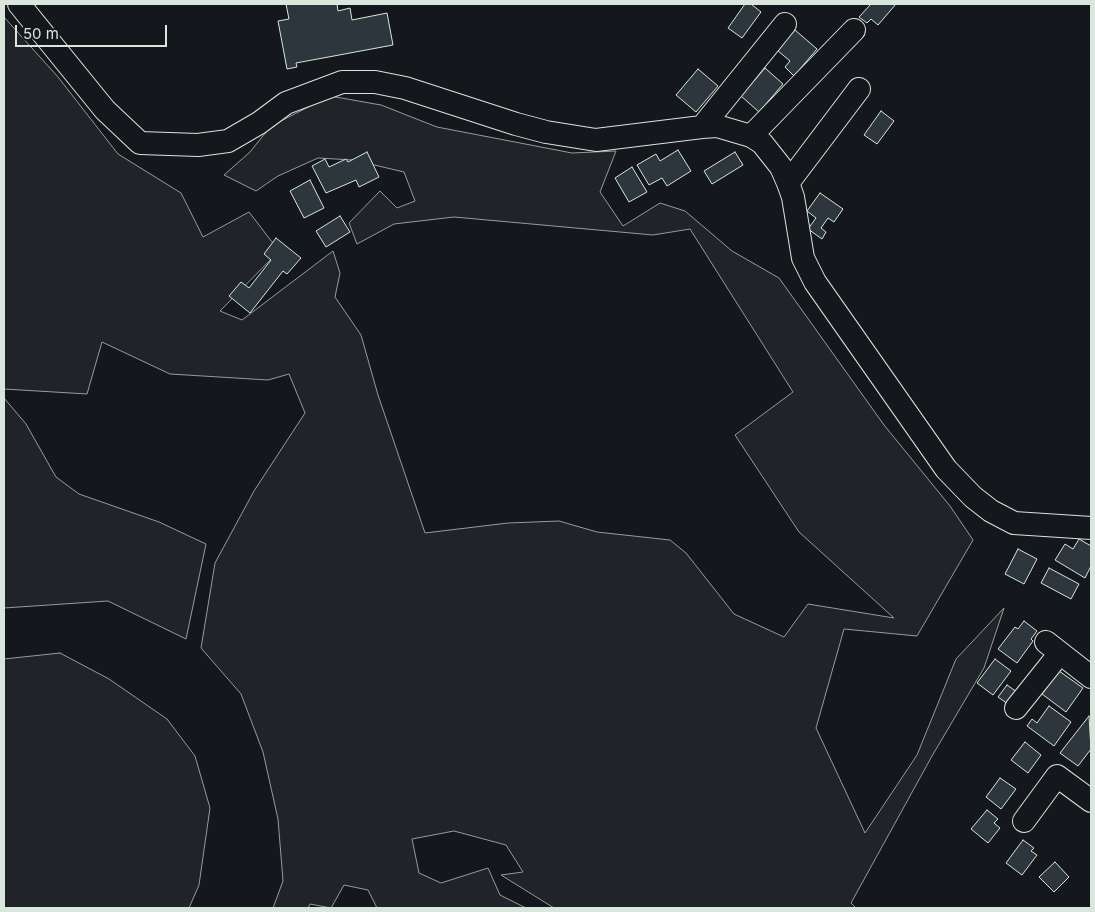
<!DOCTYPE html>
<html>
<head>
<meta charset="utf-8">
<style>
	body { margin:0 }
	#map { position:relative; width:1095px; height:912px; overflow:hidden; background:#14181c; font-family:Inter,sans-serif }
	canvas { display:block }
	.frame { position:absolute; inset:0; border:5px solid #d8e6dc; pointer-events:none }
	.scale { position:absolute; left:15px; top:25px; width:152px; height:22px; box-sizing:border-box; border:2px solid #d8e6dc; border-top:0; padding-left:6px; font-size:15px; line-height:18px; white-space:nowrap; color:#d8e6dc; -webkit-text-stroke:4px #14181c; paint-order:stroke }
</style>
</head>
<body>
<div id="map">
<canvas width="1095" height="912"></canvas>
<div class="frame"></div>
<div class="scale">50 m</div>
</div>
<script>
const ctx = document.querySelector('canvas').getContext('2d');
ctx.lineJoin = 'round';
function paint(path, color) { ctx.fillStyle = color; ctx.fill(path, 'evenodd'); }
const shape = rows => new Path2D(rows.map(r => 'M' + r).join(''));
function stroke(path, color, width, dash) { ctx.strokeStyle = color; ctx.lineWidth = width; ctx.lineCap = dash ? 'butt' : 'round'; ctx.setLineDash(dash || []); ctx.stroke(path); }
const green = shape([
	[4,17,58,77,118,154,181,193,203,237,249,212,279,251,220,311,242,320,333,251,340,273,335,297,361,335,378,395,425,533,508,523,559,521,597,532,670,540,686,553,734,614,784,637,808,604,894,618,799,532,735,435,793,392,690,229,653,235,454,217,394,224,357,244,349,223,380,191,397,208,415,201,404,172,353,160,318,158,278,176,256,191,224,175,250,152,271,126,330,96,381,105,437,127,572,153,616,151,600,192,623,226,660,203,685,211,732,251,779,278,884,425,950,506,973,540,917,636,844,629,816,728,865,833,917,755,956,659,1004,608,984,668,932,756,851,903,856,908,554,908,501,875,523,872,506,845,454,831,412,839,419,873,441,883,488,868,500,895,526,908,377,908,368,890,344,885,331,908,310,904,308,908,273,908,283,881,278,819,263,752,241,694,201,648,215,563,254,491,305,413,289,374,268,380,170,374,102,342,87,394,4,389,4,17],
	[4,398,26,424,56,477,79,494,159,522,206,544,186,639,108,601,4,608,4,398],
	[60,653,109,679,167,719,195,756,210,808,199,885,189,908,4,908,4,659,60,653]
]);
const building = shape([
	[286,4,337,4,338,11,350,8,352,20,387,13,393,45,296,63,297,67,287,69,278,21,289,19,286,4],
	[745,4,751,4,761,12,742,38,728,28,745,4],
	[871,4,896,4,878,25,871,19,867,23,859,17,871,4],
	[795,30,817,49,794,76,785,67,790,61,777,50,795,30],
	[765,68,783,84,759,112,741,96,765,68],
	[698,69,718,86,696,112,676,95,698,69],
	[881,111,894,121,877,144,864,135,881,111],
	[678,150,691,171,667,186,662,178,649,185,637,165,656,154,660,161,678,150],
	[367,152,379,177,359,187,356,180,326,193,312,166,325,159,329,167,346,159,348,162,367,152],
	[735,152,743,165,712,184,704,171,735,152],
	[632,167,647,192,629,202,615,178,632,167],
	[310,180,324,208,304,218,290,191,310,180],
	[820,193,843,209,834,222,828,218,821,228,826,232,822,239,808,229,816,218,807,211,820,193],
	[340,216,350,232,326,247,316,231,340,216],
	[276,238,301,258,287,274,283,271,250,313,229,296,241,282,249,288,271,260,264,254,276,238],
	[1079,539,1091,546,1091,566,1085,578,1055,560,1065,544,1073,549,1079,539],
	[1018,549,1037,559,1024,584,1005,574,1018,549],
	[1049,568,1079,584,1071,599,1041,583,1049,568],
	[1024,621,1037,631,1031,639,1033,641,1017,663,998,649,1015,627,1018,629,1024,621],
	[995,659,1011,671,993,695,977,683,995,659],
	[1059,671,1083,688,1066,712,1042,694,1059,671],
	[1007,685,1017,692,1008,704,998,697,1007,685],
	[1049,706,1071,722,1054,746,1027,726,1032,719,1037,723,1049,706],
	[1089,716,1091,749,1078,766,1060,753,1089,716],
	[1025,742,1041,755,1028,773,1011,760,1025,742],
	[1000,778,1016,789,1001,809,986,797,1000,778],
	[987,810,998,819,994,823,1000,828,988,843,971,829,987,810],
	[1023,840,1034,848,1031,851,1037,855,1022,875,1006,863,1023,840],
	[1055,862,1069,877,1054,892,1039,877,1055,862]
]);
const minor = shape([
	[19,4,105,110,140,143,198,145,228,141,259,123,286,103,342,82,375,82,405,88,516,124,546,132,596,140,702,127,717,126,751,136,762,143,781,167,788,183,793,197,803,258,815,282,946,469,973,497,991,511,1014,523,1091,528],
	[702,127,785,24],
	[751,136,854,30],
	[788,183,859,89],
	[1046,642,1091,677],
	[1016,708,1060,653],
	[1024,821,1057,776,1091,801]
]);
paint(green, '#202428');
stroke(green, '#939e99', 1);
paint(building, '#2c363c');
stroke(building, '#d8e6dc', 1);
stroke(minor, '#d8e6dc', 24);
stroke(minor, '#14181c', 22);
</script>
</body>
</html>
